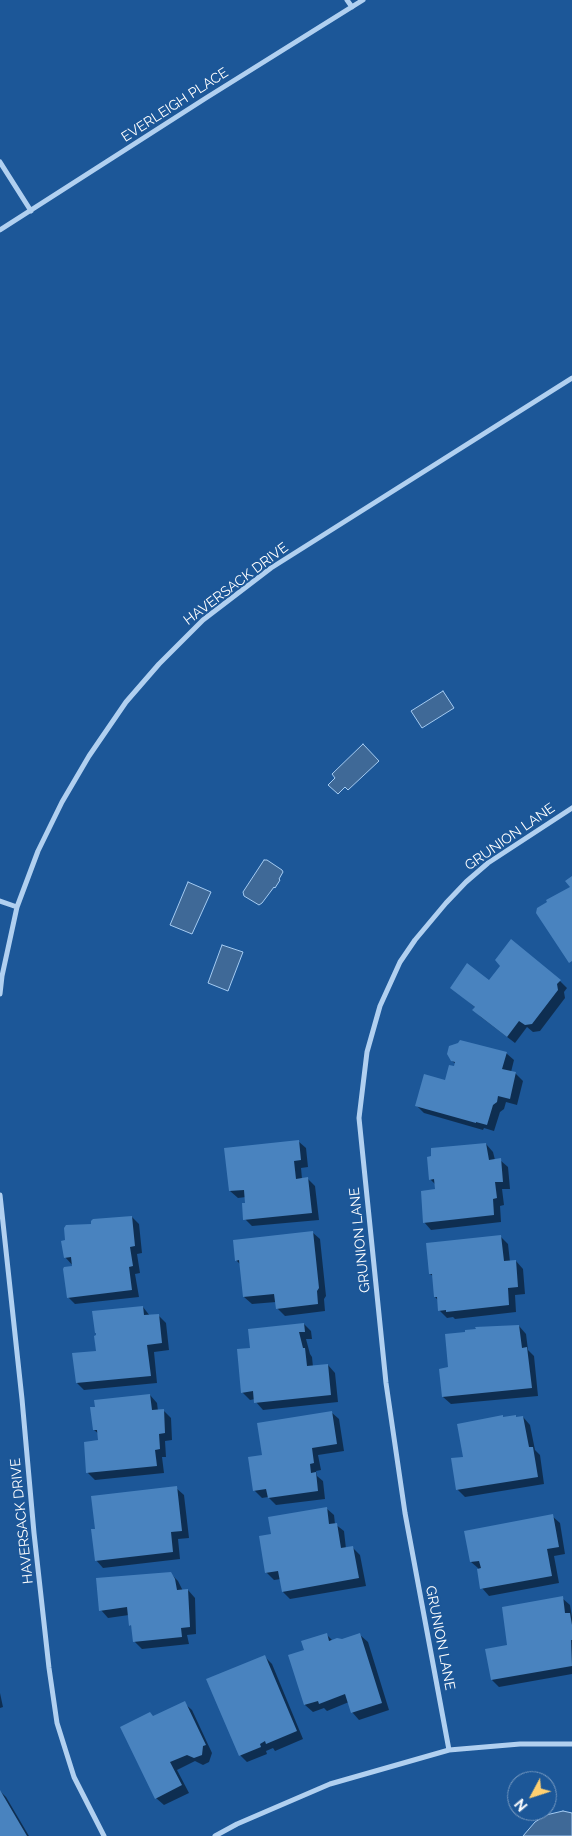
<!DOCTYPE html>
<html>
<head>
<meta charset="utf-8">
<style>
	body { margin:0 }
	#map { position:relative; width:572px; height:1836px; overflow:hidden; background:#1c5798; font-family:Raleway,sans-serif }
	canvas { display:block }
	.north { position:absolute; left:507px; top:1771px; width:50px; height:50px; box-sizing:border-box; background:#1c5798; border:1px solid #779ac1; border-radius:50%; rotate:230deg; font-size:14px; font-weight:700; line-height:20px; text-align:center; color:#fff }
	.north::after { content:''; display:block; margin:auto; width:18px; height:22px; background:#ffd070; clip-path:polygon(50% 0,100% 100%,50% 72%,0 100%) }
</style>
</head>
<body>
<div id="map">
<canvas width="572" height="1836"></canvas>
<div class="north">N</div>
</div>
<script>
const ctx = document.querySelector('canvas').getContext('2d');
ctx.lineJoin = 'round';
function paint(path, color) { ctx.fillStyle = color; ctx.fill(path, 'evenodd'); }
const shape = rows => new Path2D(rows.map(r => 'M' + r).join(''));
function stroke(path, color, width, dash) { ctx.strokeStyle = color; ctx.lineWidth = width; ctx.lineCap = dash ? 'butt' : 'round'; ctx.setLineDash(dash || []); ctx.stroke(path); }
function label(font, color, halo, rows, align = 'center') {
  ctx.font = font + ' Raleway,sans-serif'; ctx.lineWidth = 4; ctx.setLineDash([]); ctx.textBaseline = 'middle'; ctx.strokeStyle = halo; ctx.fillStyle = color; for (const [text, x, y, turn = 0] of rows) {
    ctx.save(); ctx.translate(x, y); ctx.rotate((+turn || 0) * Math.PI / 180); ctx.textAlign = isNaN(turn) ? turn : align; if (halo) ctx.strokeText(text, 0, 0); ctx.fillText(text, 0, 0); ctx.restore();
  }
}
const water = shape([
	[443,691,454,708,422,728,411,711,443,691],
	[363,744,379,761,348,790,345,787,338,794,328,785,335,778,332,774,363,744],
	[264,860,267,860,282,870,283,872,279,879,280,880,275,888,274,887,262,903,259,905,244,896,243,892,264,860],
	[188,882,211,892,192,934,170,925,188,882],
	[222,945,243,952,228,991,208,983,222,945],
	[563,1811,572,1813,572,1836,523,1836,535,1822,546,1815,563,1811]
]);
const shadow = shape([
	[502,966,560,981,567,988,564,992,565,998,540,1031,533,1032,527,1027,515,1043,481,1017,474,1010,476,1008,452,988,490,982],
	[506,1053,514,1060,511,1072,515,1073,523,1081,517,1105,506,1102,504,1109,500,1112,494,1131,484,1128,483,1130,424,1113,417,1106,446,1082,455,1068,456,1064,452,1061],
	[298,1141,306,1148,308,1167,301,1168,302,1179,308,1179,315,1186,319,1220,252,1226,245,1219,246,1197,238,1198,230,1191],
	[486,1144,493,1152,495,1160,500,1160,508,1167,510,1189,502,1189,504,1205,500,1206,501,1222,431,1230,424,1222,437,1190,436,1185,430,1179],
	[132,1217,139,1224,142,1253,137,1254,140,1273,135,1274,139,1297,75,1304,68,1297,74,1267,65,1257,93,1225],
	[312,1232,320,1239,326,1296,324,1299,325,1311,285,1316,277,1308,276,1302,252,1304,244,1297,241,1265,236,1260],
	[501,1237,508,1244,510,1262,516,1261,523,1269,525,1294,515,1295,516,1312,455,1319,453,1317,447,1318,439,1310,438,1300,435,1297,433,1276,430,1274],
	[143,1307,150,1316,158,1315,166,1323,169,1350,154,1352,157,1383,84,1390,77,1383,97,1352],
	[304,1324,311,1331,312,1339,306,1339,310,1354,312,1357,313,1367,328,1365,335,1373,338,1402,263,1410,256,1402,255,1399,250,1400,242,1392,251,1349],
	[519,1326,526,1334,528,1350,534,1356,538,1396,451,1404,443,1397,450,1368,466,1333],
	[150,1395,157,1403,158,1411,163,1410,171,1418,172,1440,165,1441,166,1457,162,1457,164,1473,95,1480,88,1473,85,1443,99,1442,99,1434,94,1430],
	[331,1412,339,1419,344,1451,318,1455,321,1470,316,1471,317,1476,323,1481,325,1499,276,1505,268,1497,262,1498,254,1490,264,1456],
	[523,1417,530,1425,535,1450,540,1455,544,1484,465,1497,457,1489,464,1458,517,1418],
	[176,1488,184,1495,189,1538,178,1539,180,1559,103,1568,96,1560,96,1530],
	[326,1508,334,1515,335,1524,344,1531,346,1549,353,1548,360,1555,366,1586,290,1599,283,1592,281,1579,274,1580,266,1572,273,1535],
	[552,1516,560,1523,565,1554,554,1556,559,1583,489,1596,482,1588,478,1568,471,1562],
	[170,1573,178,1581,183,1591,188,1590,195,1598,196,1634,187,1635,189,1644,142,1649,135,1642,129,1615,108,1618,101,1610],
	[562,1598,570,1605,572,1617,572,1674,499,1687,492,1680,509,1646],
	[326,1634,333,1641,342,1641,360,1635,368,1642,389,1710,359,1720,352,1712,349,1702,327,1711,324,1708,313,1712,305,1705,290,1656,306,1651],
	[264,1656,272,1664,303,1739,275,1751,273,1748,266,1751,267,1754,247,1762,240,1755],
	[0,1693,3,1707,0,1708],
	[184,1703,192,1710,212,1753,209,1762,203,1765,195,1761,177,1770,189,1793,164,1805,156,1798,154,1717],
	[0,1791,6,1797,29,1836,0,1836]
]);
const building = shape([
	[572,876,572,961,569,963,536,913,537,908,547,902,546,900,570,887,565,881],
	[511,939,561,980,557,984,558,990,532,1024,525,1025,519,1021,507,1037,472,1010,475,1007,450,988,467,963,489,980,500,966,495,960],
	[460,1040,507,1052,502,1069,516,1072,510,1099,498,1096,497,1102,493,1105,487,1125,476,1122,476,1123,415,1106,424,1074,445,1080,449,1065,454,1066,455,1062,451,1061,447,1054,449,1046,458,1043],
	[299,1140,301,1160,294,1161,296,1179,308,1177,312,1213,243,1220,242,1203,245,1203,244,1190,229,1191,224,1148],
	[486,1143,489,1160,501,1158,503,1182,495,1182,497,1198,493,1199,494,1215,423,1223,421,1191,435,1189,434,1179,429,1180,427,1157,431,1156,431,1148],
	[132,1216,135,1246,130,1247,133,1266,129,1267,132,1290,67,1298,63,1269,64,1267,72,1266,71,1257,64,1258,61,1241,65,1240,64,1228,66,1225,91,1224,91,1221,93,1219],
	[313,1231,319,1288,317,1291,318,1304,276,1309,274,1294,243,1297,239,1260,235,1261,233,1240],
	[501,1235,504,1261,516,1260,518,1287,508,1288,509,1305,446,1312,446,1310,438,1311,437,1297,434,1297,432,1274,429,1274,426,1243],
	[143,1306,144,1315,159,1314,162,1343,147,1345,151,1376,76,1383,72,1353,96,1351,94,1336,96,1335,96,1333,95,1333,92,1311],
	[304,1323,305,1332,299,1332,303,1348,305,1348,307,1366,328,1364,331,1395,254,1403,253,1391,241,1393,237,1349,250,1348,248,1329],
	[519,1325,522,1348,527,1347,532,1388,442,1397,439,1369,448,1367,445,1334,465,1332,465,1330,476,1329,475,1327],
	[150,1394,152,1410,164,1409,165,1433,159,1434,160,1449,155,1450,157,1466,86,1473,84,1442,98,1440,97,1430,93,1430,90,1407,95,1407,94,1400],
	[332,1411,337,1444,312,1448,314,1463,310,1464,311,1473,316,1472,318,1491,268,1498,266,1489,253,1491,248,1457,262,1455,257,1423],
	[503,1415,503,1417,516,1415,516,1417,523,1416,529,1447,533,1447,538,1477,456,1490,451,1458,463,1457,457,1424],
	[177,1486,182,1531,171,1532,173,1552,95,1561,91,1529,95,1529,91,1496],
	[327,1507,329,1524,337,1523,341,1548,353,1546,359,1578,282,1592,278,1571,265,1573,259,1536,271,1534,268,1517],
	[553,1514,559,1547,547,1549,552,1576,480,1589,477,1569,481,1568,479,1561,470,1562,464,1531],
	[171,1572,175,1579,177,1590,188,1589,190,1627,181,1628,182,1637,133,1642,131,1625,129,1626,127,1607,99,1611,96,1578],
	[563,1596,565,1613,570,1613,572,1625,572,1640,571,1640,572,1666,491,1680,485,1649,507,1645,502,1607],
	[327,1633,329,1641,337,1638,342,1639,360,1633,382,1703,351,1713,345,1694,319,1704,318,1701,304,1705,288,1655,304,1650,301,1641],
	[265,1655,297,1731,266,1744,265,1741,260,1744,261,1747,239,1756,206,1679],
	[185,1701,206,1745,203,1746,202,1755,194,1758,187,1755,170,1762,182,1785,155,1799,120,1727,150,1712,153,1716],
	[0,1790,27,1836,0,1836]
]);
const street = shape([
	[347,0,352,7],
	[0,162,31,211],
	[0,230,206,98,363,0],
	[0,901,17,907],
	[0,994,2,976,17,907,38,851,62,802,89,756,126,702,159,664,203,620,271,568,572,378],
	[0,1195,22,1399,34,1533,49,1668,57,1723,74,1777,104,1836],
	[449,1750,405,1513,386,1383,359,1118,367,1052,380,1006,400,962,415,940,446,903,466,882,488,863,572,808],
	[215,1836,237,1824,330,1784,449,1750,520,1744,572,1744]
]);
const streetNames = [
	["EVERLEIGH PLACE",175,105,-33],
	["HAVERSACK DRIVE",236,584,-37],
	["GRUNION LANE",510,837,-35],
	["GRUNION LANE",360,1240,-96],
	["HAVERSACK DRIVE",22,1521,-96],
	["GRUNION LANE",440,1638,79]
];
paint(water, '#3f6997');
stroke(water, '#a4cbf2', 1);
paint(shadow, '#0007');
paint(building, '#4983bf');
stroke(street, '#b1d0f0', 5);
label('14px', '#fff', '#1c5798', streetNames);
</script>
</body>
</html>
